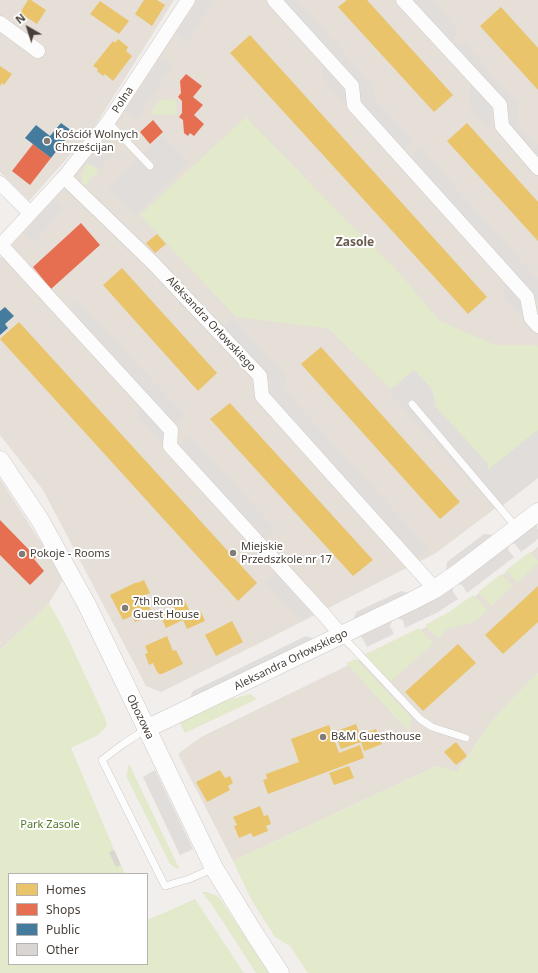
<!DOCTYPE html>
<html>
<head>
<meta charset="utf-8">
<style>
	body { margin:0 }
	#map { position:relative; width:538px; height:973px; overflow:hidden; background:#f1eeeb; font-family:"Noto Sans",sans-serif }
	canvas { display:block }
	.legend { position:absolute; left:8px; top:873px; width:140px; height:92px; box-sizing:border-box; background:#fff; border:1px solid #b5b2af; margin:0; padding:5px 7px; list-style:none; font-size:12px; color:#473e37 }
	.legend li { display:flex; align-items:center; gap:8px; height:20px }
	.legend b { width:20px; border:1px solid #b5b2af }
	.north { position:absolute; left:8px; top:8px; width:40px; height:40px; -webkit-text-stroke:3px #fff; paint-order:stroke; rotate:321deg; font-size:11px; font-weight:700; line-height:16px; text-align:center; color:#473e37 }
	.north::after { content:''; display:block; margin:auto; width:14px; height:18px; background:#473e37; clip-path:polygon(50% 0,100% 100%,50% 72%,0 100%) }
</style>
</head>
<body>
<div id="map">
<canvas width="538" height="973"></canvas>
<ul class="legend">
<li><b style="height:11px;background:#e9c46a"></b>Homes</li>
<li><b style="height:11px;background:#e76f51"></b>Shops</li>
<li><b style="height:11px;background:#457b9d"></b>Public</li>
<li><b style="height:11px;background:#d9d5d2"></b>Other</li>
</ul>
<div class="north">N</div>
</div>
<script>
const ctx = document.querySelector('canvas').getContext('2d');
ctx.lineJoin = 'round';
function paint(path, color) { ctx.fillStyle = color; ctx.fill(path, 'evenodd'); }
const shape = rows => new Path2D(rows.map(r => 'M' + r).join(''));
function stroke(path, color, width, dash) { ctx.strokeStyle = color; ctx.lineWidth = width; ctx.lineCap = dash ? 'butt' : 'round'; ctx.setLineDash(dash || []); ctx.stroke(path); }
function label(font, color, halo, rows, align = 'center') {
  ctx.font = font + ' "Noto Sans",sans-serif'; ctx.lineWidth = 4; ctx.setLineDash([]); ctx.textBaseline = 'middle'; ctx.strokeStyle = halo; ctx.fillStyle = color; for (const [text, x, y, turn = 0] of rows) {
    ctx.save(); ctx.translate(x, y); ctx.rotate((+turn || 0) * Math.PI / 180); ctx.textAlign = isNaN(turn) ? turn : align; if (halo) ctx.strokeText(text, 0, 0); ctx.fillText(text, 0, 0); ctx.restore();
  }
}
const residential = shape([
	[0,0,174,0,93,129,29,201,0,172],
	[195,0,538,0,538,476,436,553,262,642,161,692,146,686,43,490,0,435,0,258,101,142],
	[0,479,64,578,49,603,38,615,0,650,0,644,1,643,0,642],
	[538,547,538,673,491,722,457,772,437,766,233,861,178,754,201,737,451,615]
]);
const green = shape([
	[174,99,176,101,177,115,150,114,158,102,162,100],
	[246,117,343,217,394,267,440,321,495,345,536,345,538,347,538,430,488,470,488,464,434,405,435,401,414,370,391,389,328,328,236,317,140,215],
	[86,165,93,165,99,170,85,186,82,184,82,177,83,170],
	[530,552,538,561,538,563,517,583,506,570],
	[501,574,513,586,491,606,478,592],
	[473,595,488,610,474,622,447,629,438,639,425,625,449,612],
	[49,603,64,630,105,718,107,726,98,735,71,748,113,847,125,874,9,874,9,964,147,964,147,920,164,913,195,899,244,973,0,973,0,650,38,615],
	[419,628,434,643,390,682,364,655],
	[356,659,411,717,409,732,346,663],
	[538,673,538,973,308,973,290,946,275,937,252,901,233,861,437,766,457,772,491,722],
	[250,694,257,699,185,733,180,723,221,702],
	[129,764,179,868,178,869,174,867,170,864,126,776],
	[202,892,207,892,217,896,221,900,269,973,256,973,214,908]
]);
const parking = shape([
	[198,0,214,0,187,42,176,35],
	[280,0,297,0,373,85,374,99,414,141,402,152,359,104],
	[414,0,431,0,459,32,450,41],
	[464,42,517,103,518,124,538,146,538,166,505,128,504,103,453,44,455,43],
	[161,58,172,65,136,119,125,112],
	[323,64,348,90,346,105,322,78],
	[470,81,492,106,491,129,469,106],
	[162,135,189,162,135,215,108,188],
	[101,146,111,155,99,170,88,162],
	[420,148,538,280,538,301,537,301,408,159],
	[55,199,64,208,33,243,23,234],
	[505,284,522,301,522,317,504,298],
	[77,301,185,415,174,424,68,309],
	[232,319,234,319,286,377,284,390,428,548,417,559,268,394,271,382,222,328],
	[414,370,432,389,435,401,434,405,488,464,488,470,538,430,538,478,497,510,389,392],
	[139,403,164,430,164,445,139,418],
	[190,436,275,529,264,539,179,446],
	[537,523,537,528,538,530,538,539,521,552,515,544,511,543],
	[484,534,493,535,446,571,447,562],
	[509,544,508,550,514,557,467,593,462,585,456,584],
	[276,574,312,614,302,622,266,582],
	[453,587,453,592,458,599,438,612,405,628,403,620,397,618],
	[401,591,409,593,353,621,356,612],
	[392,621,390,626,394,634,367,647,363,639,360,636],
	[306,636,314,639,189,700,193,691],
	[155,770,193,849,180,855,143,777]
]);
const homes = shape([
	[28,0,31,0,46,10,37,24,20,13],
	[144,0,157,0,165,5,152,26,135,14],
	[347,0,367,0,453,95,434,112,338,7],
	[100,1,129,21,119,34,90,14],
	[501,7,538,48,538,90,480,26],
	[250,35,487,297,468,314,230,53],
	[118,39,128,47,126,51,132,56,113,81,105,74,103,76,97,71,98,69,93,66,113,41,115,43],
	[0,66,12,74,4,85,2,83,0,86],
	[467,123,538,202,538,241,447,141],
	[157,234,166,244,155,253,146,243],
	[122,268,217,373,198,391,103,285],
	[19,322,257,583,238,601,0,339],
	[321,347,460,502,440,519,301,364],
	[230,403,373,560,353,576,210,419],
	[144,580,150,593,144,596,152,612,142,617,143,619,135,622,132,616,123,620,110,595,137,582,137,583],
	[538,586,538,622,503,654,485,635],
	[184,599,192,616,201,612,205,621,187,629,183,620,166,628,160,615,174,609,172,605],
	[232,621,243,642,216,656,205,635],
	[167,636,173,651,176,650,183,664,162,674,159,674,156,670,153,663,149,665,145,654,148,653,145,646],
	[458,644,476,663,423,711,405,692],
	[356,724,360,735,376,729,382,744,364,751,361,742,341,749,334,732],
	[329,725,339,753,360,745,364,758,268,794,263,780,267,779,266,774,299,762,291,739],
	[456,742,467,756,456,765,444,752],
	[349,766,354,778,334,785,329,773],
	[220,770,225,778,230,776,233,783,228,786,230,790,207,802,196,782],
	[260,806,264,816,268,815,271,824,266,826,268,831,253,837,251,833,239,838,234,826,237,825,233,817]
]);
const shops = shape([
	[186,74,202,86,193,97,203,105,194,115,204,124,194,136,190,133,188,136,184,133,183,120,179,117,182,113,182,101,178,97,181,93,180,81],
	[153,120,163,132,150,144,140,132],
	[33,144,51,158,30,185,12,171],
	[81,223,100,245,51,289,33,267],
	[0,520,36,557,34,559,44,571,30,585,0,555]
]);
const public = shape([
	[61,123,72,131,51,158,25,138,36,125,50,136],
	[5,307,14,316,5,324,8,328,0,335,0,311]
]);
const building = shape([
	[114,850,121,865,116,867,109,852]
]);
const service = shape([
	[108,122,150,166],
	[412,404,517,528],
	[342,636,420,719,432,727,466,738],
	[146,729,123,744,102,760,165,886,189,879,214,868]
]);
const minor = shape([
	[274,0,352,86,354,105,527,297,531,318,538,326],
	[403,0,500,105,502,126,538,168],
	[0,23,38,51],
	[64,177,153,263,260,376,262,396,435,589],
	[0,183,30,213],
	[1,245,171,430,170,446,326,617,342,636],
	[0,246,64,177,108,122,188,0]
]);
const tertiary = shape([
	[0,460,40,520,87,605,214,868,254,933,280,973],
	[146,729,412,601,435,589,458,573,538,512]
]);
const markers = [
	[47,141,4,"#827c76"],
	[233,553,4,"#827c76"],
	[22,554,4,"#827c76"],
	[125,608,4,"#827c76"],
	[323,737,4,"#827c76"]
];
const streetNames = [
	["Polna",123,100,-57],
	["Aleksandra Orłowskiego",211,324,47],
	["Aleksandra Orłowskiego",291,660,-26],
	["Obozowa",140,717,64]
];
const poiNames = [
	["Kościół Wolnych",55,135],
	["Chrześcijan",55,148],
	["Miejskie",241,547],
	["Przedszkole nr 17",241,560],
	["Pokoje - Rooms",30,554],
	["7th Room",133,602],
	["Guest House",133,615],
	["B&M Guesthouse",331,737]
];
const parkNames = [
	["Park Zasole",50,825]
];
const neighbourhoodNames = [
	["Zasole",355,243]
];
paint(residential, '#e5dfd8');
paint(green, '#e3eacc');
paint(parking, '#e0dddb');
paint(homes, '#e9c46a');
paint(shops, '#e76f51');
paint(public, '#457b9d');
paint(building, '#d9d5d2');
stroke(service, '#cdcac7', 8);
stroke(minor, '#cdcac7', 15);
stroke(tertiary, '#cdcac7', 19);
stroke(service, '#fdfcfc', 7);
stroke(minor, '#fdfcfc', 14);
stroke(tertiary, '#fdfcfc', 18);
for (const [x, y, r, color] of markers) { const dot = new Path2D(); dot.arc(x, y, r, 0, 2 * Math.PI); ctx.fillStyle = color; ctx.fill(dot); stroke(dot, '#fff', 1.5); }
label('11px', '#473e37', '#fff', streetNames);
label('11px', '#473e37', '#fff', poiNames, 'left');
label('11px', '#53792a', '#fff', parkNames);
label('bold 12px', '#6a5b4e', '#fff', neighbourhoodNames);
</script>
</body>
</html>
